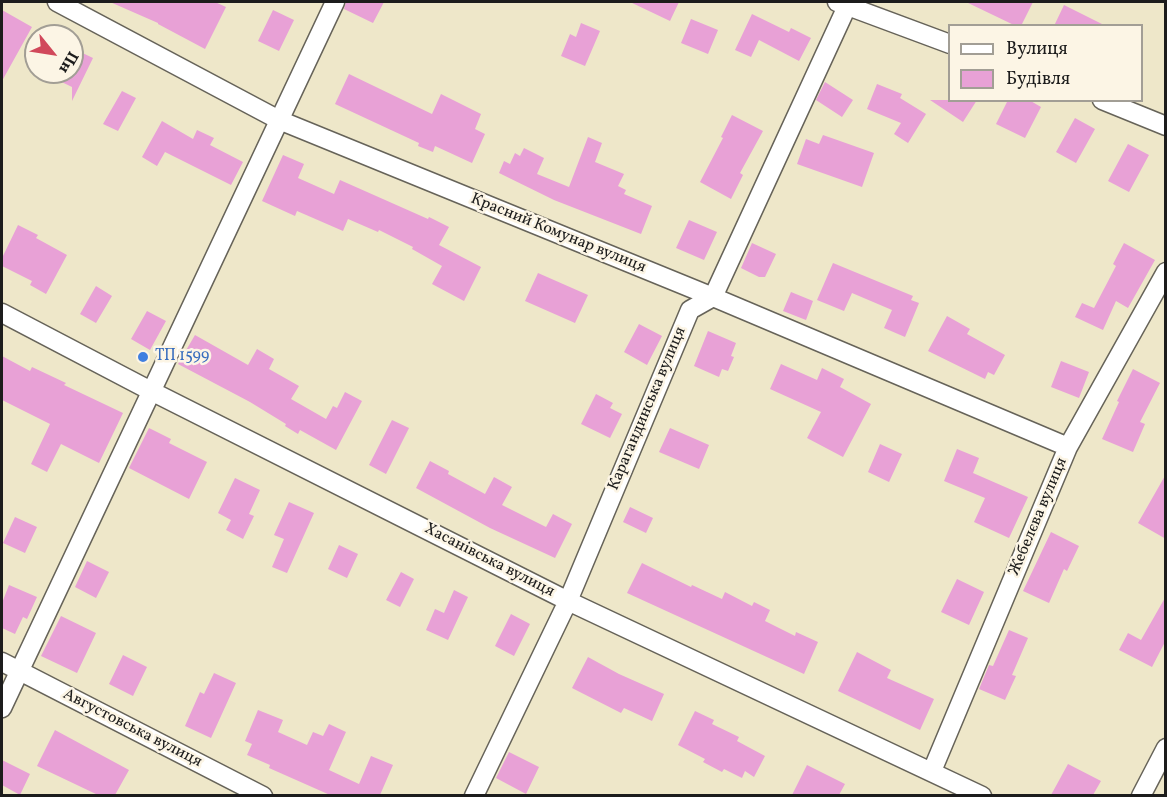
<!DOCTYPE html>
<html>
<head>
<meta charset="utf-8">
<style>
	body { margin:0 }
	#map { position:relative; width:1167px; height:797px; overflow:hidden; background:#eee7c9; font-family:Vollkorn,serif }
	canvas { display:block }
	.frame { position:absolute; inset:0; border:3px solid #1c1c1c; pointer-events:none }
	.legend { position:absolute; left:948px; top:24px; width:195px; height:78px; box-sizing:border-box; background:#fcf5e5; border:2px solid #a29e95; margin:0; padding:8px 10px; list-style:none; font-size:18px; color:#1c1c1c }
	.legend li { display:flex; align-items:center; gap:12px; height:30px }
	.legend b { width:30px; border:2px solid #a29e95 }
	.north { position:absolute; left:24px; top:24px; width:60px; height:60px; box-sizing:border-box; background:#fcf5e5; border:2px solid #a29e95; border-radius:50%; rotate:120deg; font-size:16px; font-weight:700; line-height:24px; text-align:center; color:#1c1c1c }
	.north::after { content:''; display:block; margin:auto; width:21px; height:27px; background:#d1495b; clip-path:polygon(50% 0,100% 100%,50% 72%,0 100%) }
</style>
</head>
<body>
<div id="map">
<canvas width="1167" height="797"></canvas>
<div class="frame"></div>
<ul class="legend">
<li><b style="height:8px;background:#fff"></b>Вулиця</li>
<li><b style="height:16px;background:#e8a1d6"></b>Будівля</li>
</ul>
<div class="north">Пн</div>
</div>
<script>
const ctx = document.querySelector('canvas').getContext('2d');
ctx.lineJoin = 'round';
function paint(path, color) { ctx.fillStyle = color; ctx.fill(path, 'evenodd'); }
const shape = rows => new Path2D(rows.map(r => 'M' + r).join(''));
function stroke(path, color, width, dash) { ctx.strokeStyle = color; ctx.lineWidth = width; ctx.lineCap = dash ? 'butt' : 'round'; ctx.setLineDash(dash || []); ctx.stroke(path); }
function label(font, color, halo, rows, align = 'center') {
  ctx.font = font + ' Vollkorn,serif'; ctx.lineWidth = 5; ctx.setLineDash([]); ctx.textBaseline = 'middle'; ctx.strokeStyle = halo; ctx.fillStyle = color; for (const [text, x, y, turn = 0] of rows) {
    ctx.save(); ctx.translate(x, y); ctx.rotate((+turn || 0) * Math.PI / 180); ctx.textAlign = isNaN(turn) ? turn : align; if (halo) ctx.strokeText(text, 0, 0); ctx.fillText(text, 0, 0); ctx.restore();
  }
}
const building = shape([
	[110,2,215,2,226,7,205,49,158,24,158,23],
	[346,2,384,2,373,23,344,9],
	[630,2,679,2,670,21],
	[966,2,1033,2,1021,26,1016,26],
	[1064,5,1106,26,1054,26],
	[2,10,32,27,2,81],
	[273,10,294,20,279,51,258,41],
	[752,14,789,32,791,28,811,38,799,61,759,40,751,57,735,50],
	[691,19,718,30,708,54,681,43],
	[581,23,600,31,585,66,561,56,570,34,576,37],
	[72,48,93,58,72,101,72,87,41,72,72,72],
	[349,74,432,114,441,94,481,114,475,129,485,134,472,163,435,146,433,152,418,146,419,143,335,104],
	[825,82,853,100,842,117,816,100],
	[877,84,902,94,900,98,926,114,908,143,894,134,901,123,867,109],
	[122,91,136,98,118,131,103,124],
	[930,100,977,100,963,122],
	[1008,100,1029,100,1041,107,1025,138,996,124],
	[732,115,763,131,740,173,743,175,731,199,700,182,723,138,721,137],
	[1075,118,1095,129,1076,163,1056,152],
	[162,121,193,139,197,130,214,138,210,145,243,162,231,185,165,152,157,166,142,157],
	[823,135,874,153,862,187,797,164,806,139,819,144],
	[588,137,602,143,595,162,624,174,618,186,626,190,624,194,652,206,641,234,554,200,499,173,504,161,510,164,515,153,520,156,524,148,544,158,537,174,569,187],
	[1128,144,1149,155,1129,192,1108,181],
	[283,155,304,164,298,178,334,194,340,180,428,219,429,217,449,227,439,245,481,267,464,301,432,284,442,266,412,249,413,247,379,230,378,232,348,219,343,231,297,211,295,216,262,201],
	[689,220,717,232,704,260,676,248],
	[18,225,38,235,36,238,67,255,46,294,30,285,32,281,2,266,2,258],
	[752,243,776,254,765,277,759,277,741,268],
	[1124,243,1155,260,1128,308,1116,301,1103,330,1075,317,1082,303,1094,308,1116,266,1113,264],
	[833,263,913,296,911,300,919,303,905,337,884,328,892,310,852,293,844,311,817,300],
	[538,273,588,295,575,323,525,301],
	[96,286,112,296,96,323,80,314],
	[791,292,813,301,806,320,783,311],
	[147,311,166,321,150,350,131,339],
	[947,316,970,329,967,334,1005,355,994,375,988,372,985,379,928,351],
	[639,324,662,336,647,365,624,352],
	[708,331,736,343,731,356,734,357,728,371,722,369,719,377,694,366],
	[195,335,248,365,257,349,274,359,269,369,299,386,291,399,326,419,333,406,337,408,345,392,362,401,336,450,300,430,298,434,285,426,286,424,250,402,178,364],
	[2,356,30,371,32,367,66,383,64,385,123,413,99,463,61,444,47,472,31,464,50,424,2,400],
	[1061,361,1089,372,1079,398,1051,387],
	[781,364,817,380,822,368,844,379,840,387,871,404,843,457,807,438,821,412,770,389],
	[1133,369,1160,383,1140,422,1145,424,1133,452,1102,439,1119,402,1117,401],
	[596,394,613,403,610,408,622,414,610,438,581,424],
	[392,420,409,428,386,474,369,465],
	[149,428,171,439,169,443,207,462,189,499,129,468],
	[670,428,709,445,699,469,659,452],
	[880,444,902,454,889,482,868,472],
	[957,449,979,458,973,473,1028,497,1009,538,974,522,985,498,944,481],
	[430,461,449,471,448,474,485,494,494,477,512,487,502,505,546,527,553,514,572,524,555,558,490,528,416,488],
	[1166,474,1166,539,1138,523],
	[235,478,260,490,249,514,254,516,243,539,226,530,231,520,218,513],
	[289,502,314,513,287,573,272,567,284,539,274,535],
	[630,507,653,518,646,533,623,522],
	[15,517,37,527,25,553,3,543],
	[1051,532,1079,546,1067,571,1064,569,1049,603,1023,591],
	[339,545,358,554,347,578,328,569],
	[87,561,109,572,96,598,75,587],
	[642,563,691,587,692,585,722,599,725,592,752,606,754,602,770,610,765,621,795,636,796,632,818,642,804,674,627,593],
	[401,572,414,579,400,607,386,600],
	[957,579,984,592,969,625,941,612],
	[9,585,37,597,27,619,23,617,15,634,2,628,2,603],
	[454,590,468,597,448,640,426,630,435,609,444,613],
	[1166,596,1166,640,1152,667,1119,650,1128,633,1141,640],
	[511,614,530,624,514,656,495,646],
	[61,616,96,633,77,673,41,656],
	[1009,630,1028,638,1012,675,1016,676,1005,700,979,689,989,665,993,666],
	[857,652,891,670,887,678,934,699,920,730,838,691],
	[123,655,147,667,133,696,109,684],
	[588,657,619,674,664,694,652,721,624,708,621,713,572,688],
	[214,673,236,683,211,738,185,726,200,692,204,694],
	[258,710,283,720,278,732,307,745,313,732,323,736,329,724,346,732,329,770,359,784,371,756,393,765,380,795,381,795,330,795,269,768,270,765,247,755,252,744,245,741],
	[695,711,714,720,712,724,739,737,737,741,765,756,754,777,745,771,742,778,724,769,722,772,703,762,705,759,678,745],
	[55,730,129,770,115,795,98,795,37,766],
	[509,752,539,767,526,794,496,778],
	[2,760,30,774,20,795,2,785],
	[1068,764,1101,781,1093,795,1051,795],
	[807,765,845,784,839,795,792,795]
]);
const street = shape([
	[57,2,279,120,713,297,1068,447],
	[837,2,950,44],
	[1102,100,1166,126],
	[2,313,151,391,568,601,982,796],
	[2,662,263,796],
	[2,708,335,2],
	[932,771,1068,447,1166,272],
	[474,796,568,601,690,310,713,297,849,2],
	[1141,796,1166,748]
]);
const markers = [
	[143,357,6,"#3f7fe0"]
];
const streetNames = [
	["Красний Комунар вулиця",558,234,22],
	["Карагандинська вулиця",648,409,-67],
	["Жебелєва вулиця",1039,517,-67],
	["Хасанівська вулиця",489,561,27],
	["Августовська вулиця",132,729,27]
];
const shopNames = [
	["ТП 1599",155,357]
];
paint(building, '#e8a1d6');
stroke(street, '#666359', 21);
stroke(street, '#fff', 18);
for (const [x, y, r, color] of markers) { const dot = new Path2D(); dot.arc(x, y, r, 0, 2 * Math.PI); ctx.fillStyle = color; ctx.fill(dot); stroke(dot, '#fcf5e5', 2); }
label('16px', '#1c1c1c', '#fcf5e5', streetNames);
label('16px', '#366cbe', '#fcf5e5', shopNames, 'left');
</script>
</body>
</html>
